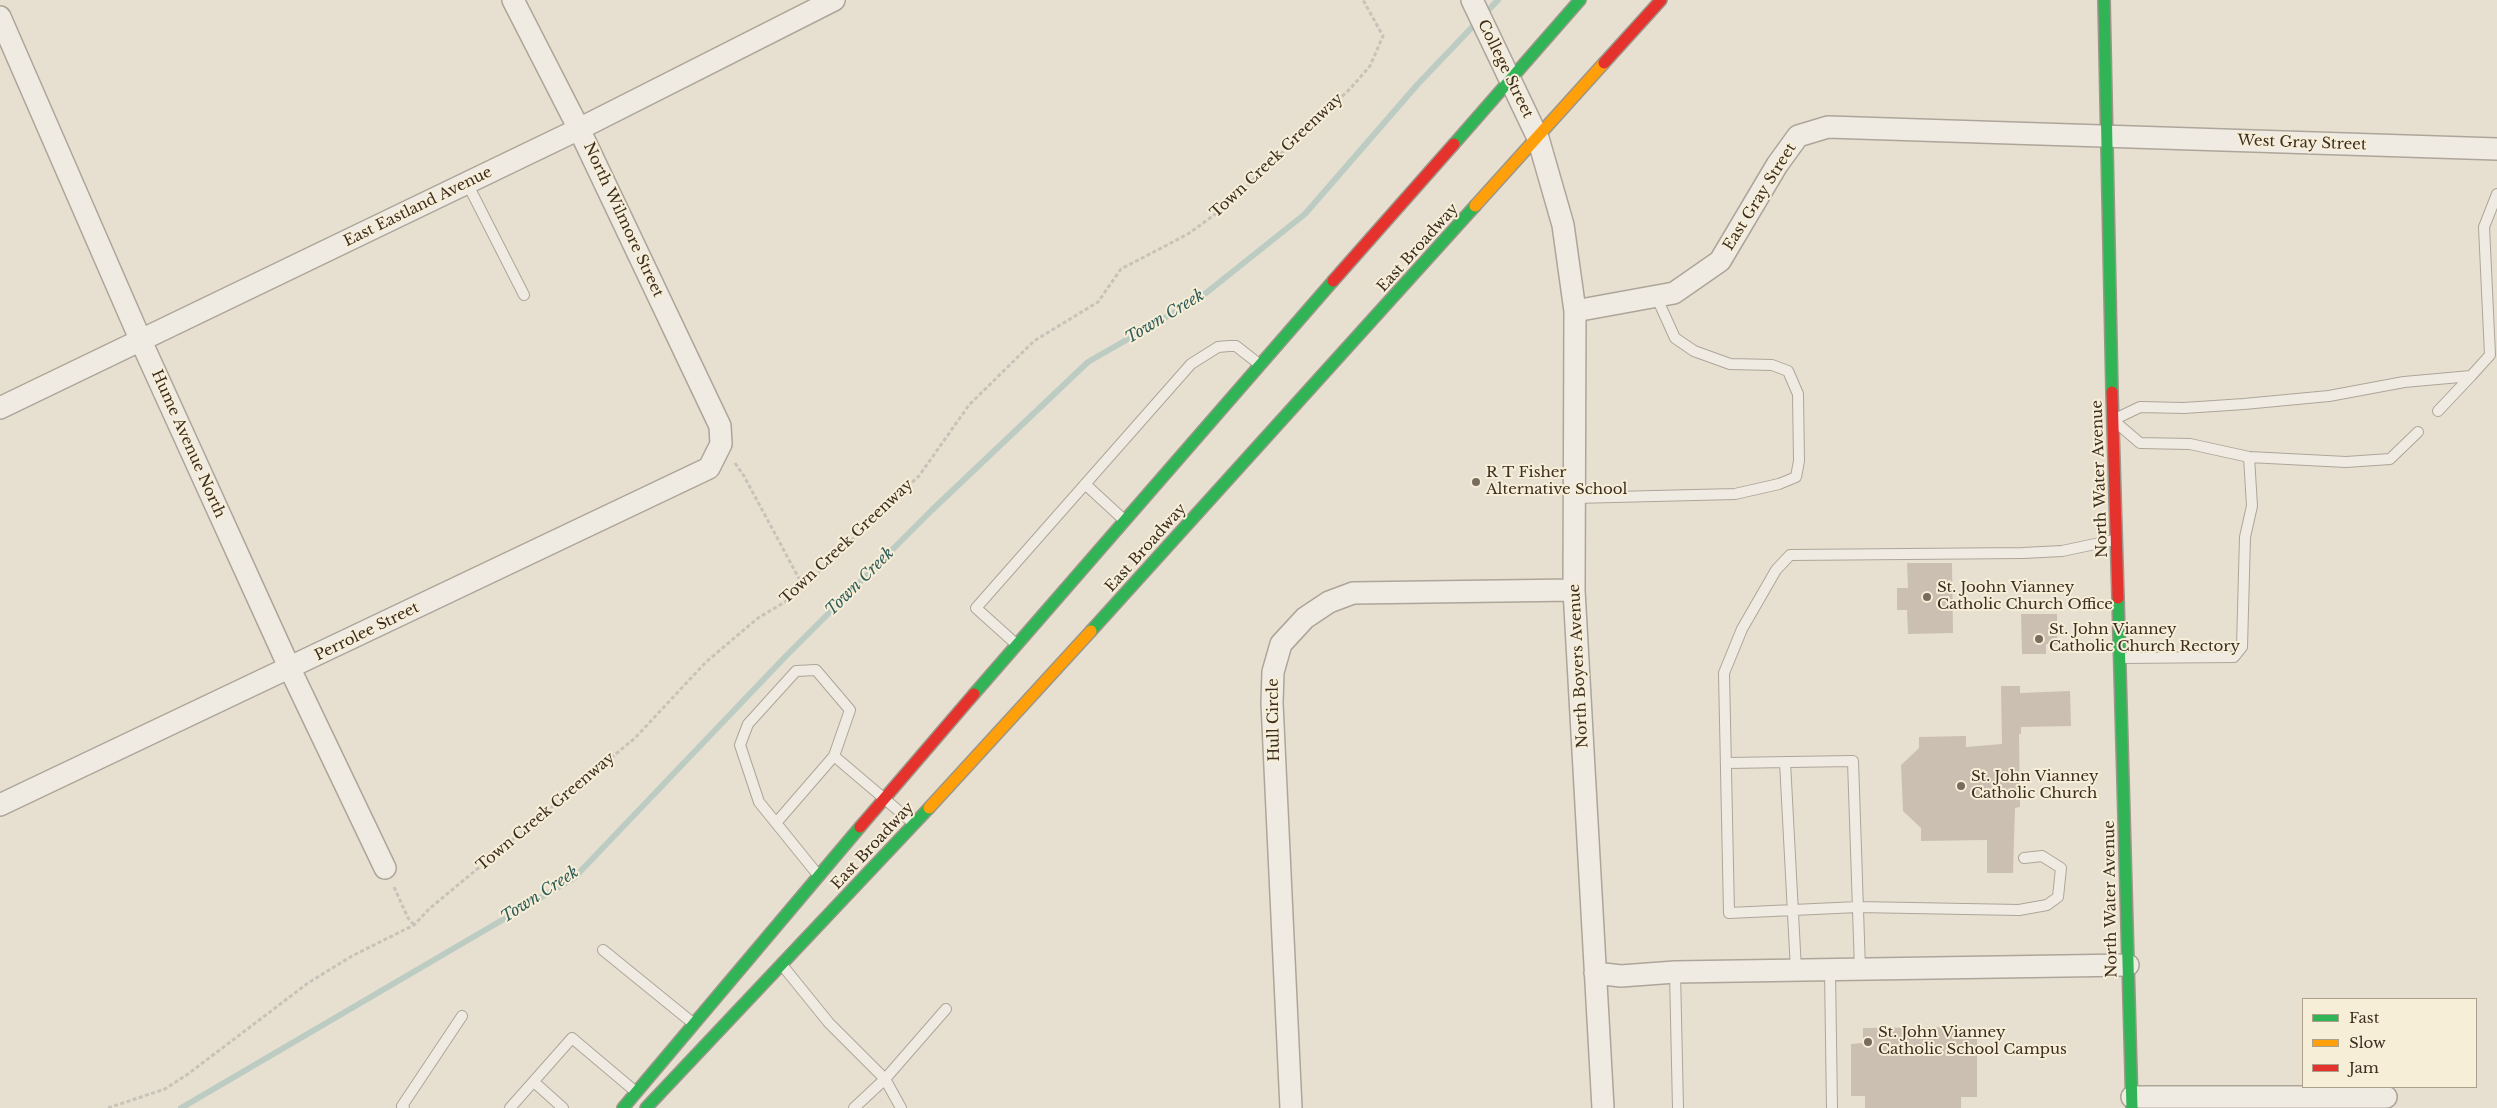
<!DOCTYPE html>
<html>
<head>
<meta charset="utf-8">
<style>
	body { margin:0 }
	#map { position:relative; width:2497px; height:1108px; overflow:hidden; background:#e7e0d1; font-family:"Libre Baskerville",serif }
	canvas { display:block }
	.legend { position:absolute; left:2302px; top:998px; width:175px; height:90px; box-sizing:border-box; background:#f7eed8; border:1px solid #ada18e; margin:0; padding:6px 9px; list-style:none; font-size:15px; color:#3d2e20 }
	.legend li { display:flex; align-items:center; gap:10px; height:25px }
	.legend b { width:25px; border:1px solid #ada18e }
</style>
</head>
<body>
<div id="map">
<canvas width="2497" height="1108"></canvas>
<ul class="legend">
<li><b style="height:6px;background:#30b455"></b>Fast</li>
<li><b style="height:6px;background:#ff9f0a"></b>Slow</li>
<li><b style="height:6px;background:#e5322d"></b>Jam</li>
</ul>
</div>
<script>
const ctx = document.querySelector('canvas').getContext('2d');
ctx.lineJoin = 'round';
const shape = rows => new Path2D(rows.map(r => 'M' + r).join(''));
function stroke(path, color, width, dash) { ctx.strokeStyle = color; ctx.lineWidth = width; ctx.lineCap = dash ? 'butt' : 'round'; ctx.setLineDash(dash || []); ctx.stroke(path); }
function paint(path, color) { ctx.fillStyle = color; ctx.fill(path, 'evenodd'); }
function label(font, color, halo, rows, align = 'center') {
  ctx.font = font + ' "Libre Baskerville",serif'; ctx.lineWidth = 4; ctx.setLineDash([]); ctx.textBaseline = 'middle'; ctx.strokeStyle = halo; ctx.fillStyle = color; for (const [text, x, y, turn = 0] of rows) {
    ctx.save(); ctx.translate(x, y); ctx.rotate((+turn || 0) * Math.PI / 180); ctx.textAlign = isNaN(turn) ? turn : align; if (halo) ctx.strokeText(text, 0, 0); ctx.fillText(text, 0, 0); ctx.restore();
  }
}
const stream = shape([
	[181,1108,574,878,785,657,932,510,1088,362,1201,297,1305,214,1417,85,1498,0]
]);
const building = shape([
	[1907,563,1952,563,1953,633,1908,634,1907,610,1897,610,1897,588,1908,588],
	[2021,614,2057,614,2057,645,2046,644,2046,654,2022,654],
	[2001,686,2020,686,2020,693,2070,691,2071,726,2021,727,2021,734,2019,734,2020,807,2015,808,2013,873,1987,873,1987,840,1921,841,1921,828,1903,811,1901,765,1919,748,1919,737,1966,736,1966,747,2002,744],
	[1962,1027,1962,1039,1977,1039,1977,1097,1961,1097,1961,1108,1865,1108,1865,1096,1851,1096,1851,1044,1863,1043,1863,1028]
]);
const path = shape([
	[735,463,744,476,803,586],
	[394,887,408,918,414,925],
	[108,1108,165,1089,188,1074,308,983,352,956,414,925,429,909,635,738,706,662,758,618,790,599,919,476,969,405,1034,341,1098,302,1121,269,1188,234,1221,210,1350,89,1370,66,1383,36,1363,0]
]);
const lane = shape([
	[467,183,524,295],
	[2438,411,2471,376],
	[2418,432,2390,459,2346,462,2249,457,2190,444,2140,443,2113,420,2140,407,2184,408,2244,404,2329,396,2404,382,2471,376,2490,355,2484,227,2497,194],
	[1085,484,1123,519],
	[1574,498,1735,494,1779,484,1796,477,1799,461,1798,394,1788,371,1772,365,1730,364,1694,351,1675,338,1656,296],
	[1016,644,976,608,1191,364,1218,347,1229,346,1236,346,1259,364],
	[2121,658,2234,657,2242,647,2245,537,2252,506,2249,457],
	[1785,762,1796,970],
	[1726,763,1853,761,1860,969],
	[776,823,834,756],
	[2024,858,2042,856,2061,868,2058,897,2047,905,2019,910,1858,907,1729,913,1724,673,1742,629,1776,570,1790,555,2023,553,2062,551,2114,540],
	[818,875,759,802,740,745,748,724,796,671,816,670,850,710,834,756,913,823],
	[603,950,694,1024],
	[782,965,829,1023,885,1079,946,1009],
	[1830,970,1832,1108],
	[1675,972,1678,1108],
	[534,1082,563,1108],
	[404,1108,402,1106,462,1016],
	[510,1108,572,1038,636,1092],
	[854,1108,885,1079,901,1108]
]);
const street = shape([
	[1472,0,1538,138,1563,225,1575,311,1574,590,1603,1108],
	[0,17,141,341,290,669,385,868],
	[1575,311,1674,293,1720,261,1777,165,1798,136,1828,127,2497,149],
	[0,408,579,129,834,0],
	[0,805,709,468,721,444,720,426,579,129,513,0],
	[1595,973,1621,976,1675,972,2128,965],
	[2132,1097,2386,1097],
	[1291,1108,1272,703,1273,672,1281,644,1305,618,1329,602,1353,593,1574,590]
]);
const fast = shape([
	[2104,0,2112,392],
	[1454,144,1580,0],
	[2118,598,2132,1108],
	[1091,631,1475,206],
	[974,694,1333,281],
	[623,1108,860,827],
	[646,1108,929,808]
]);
const slow = shape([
	[1475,206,1604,63],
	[929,808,1091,631]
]);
const jam = shape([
	[1604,63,1661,0],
	[1333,281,1454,144],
	[2112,392,2118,598],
	[860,827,974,694]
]);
const markers = [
	[1476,482,5,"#786c5e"],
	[1927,597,5,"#786c5e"],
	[2039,639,5,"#786c5e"],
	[1961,786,5,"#786c5e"],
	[1868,1042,5,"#786c5e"]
];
const streetNames = [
	["College Street",1505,69,64],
	["West Gray Street",2302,143,2],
	["Town Creek Greenway",1277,156,-43],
	["East Gray Street",1760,197,-58],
	["East Eastland Avenue",418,207,-26],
	["North Wilmore Street",623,220,65],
	["East Broadway",1418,248,-48],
	["Hume Avenue North",188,444,66],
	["North Water Avenue",2100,479,-92],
	["Town Creek Greenway",847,542,-43],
	["East Broadway",1146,548,-48],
	["Perrolee Street",367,632,-26],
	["North Boyers Avenue",1579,666,-93],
	["Hull Circle",1274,720,-91],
	["Town Creek Greenway",546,812,-40],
	["East Broadway",873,846,-47],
	["North Water Avenue",2111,899,-91]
];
const poiNames = [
	["R T Fisher",1486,473],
	["Alternative School",1486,490],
	["St. Joohn Vianney",1937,588],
	["Catholic Church Office",1937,605],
	["St. John Vianney",2049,630],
	["Catholic Church Rectory",2049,647],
	["St. John Vianney",1971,777],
	["Catholic Church",1971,794],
	["St. John Vianney",1878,1033],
	["Catholic School Campus",1878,1050]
];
const waterNames = [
	["Town Creek",1165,317,-31],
	["Town Creek",860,582,-45],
	["Town Creek",540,895,-33]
];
stroke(stream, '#bcccc2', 6);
paint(building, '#cbbfb2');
stroke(lane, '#ada599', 12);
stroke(street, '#ada599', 24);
stroke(fast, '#9c958a', 14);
stroke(slow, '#9c958a', 14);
stroke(jam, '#9c958a', 14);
stroke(path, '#c8c2b9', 3, [4, 2.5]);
stroke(lane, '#efebe3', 10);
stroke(street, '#efebe3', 21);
stroke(fast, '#30b455', 11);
stroke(slow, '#ff9f0a', 11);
stroke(jam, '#e5322d', 11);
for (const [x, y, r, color] of markers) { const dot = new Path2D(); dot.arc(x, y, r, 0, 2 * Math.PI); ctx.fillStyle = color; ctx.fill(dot); stroke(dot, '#f7eed8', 2); }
label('15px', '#3d2e20', '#f7eed8', streetNames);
label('15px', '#3d2e20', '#f7eed8', poiNames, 'left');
label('italic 16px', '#2f5d5a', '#f7eed8', waterNames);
</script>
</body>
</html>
